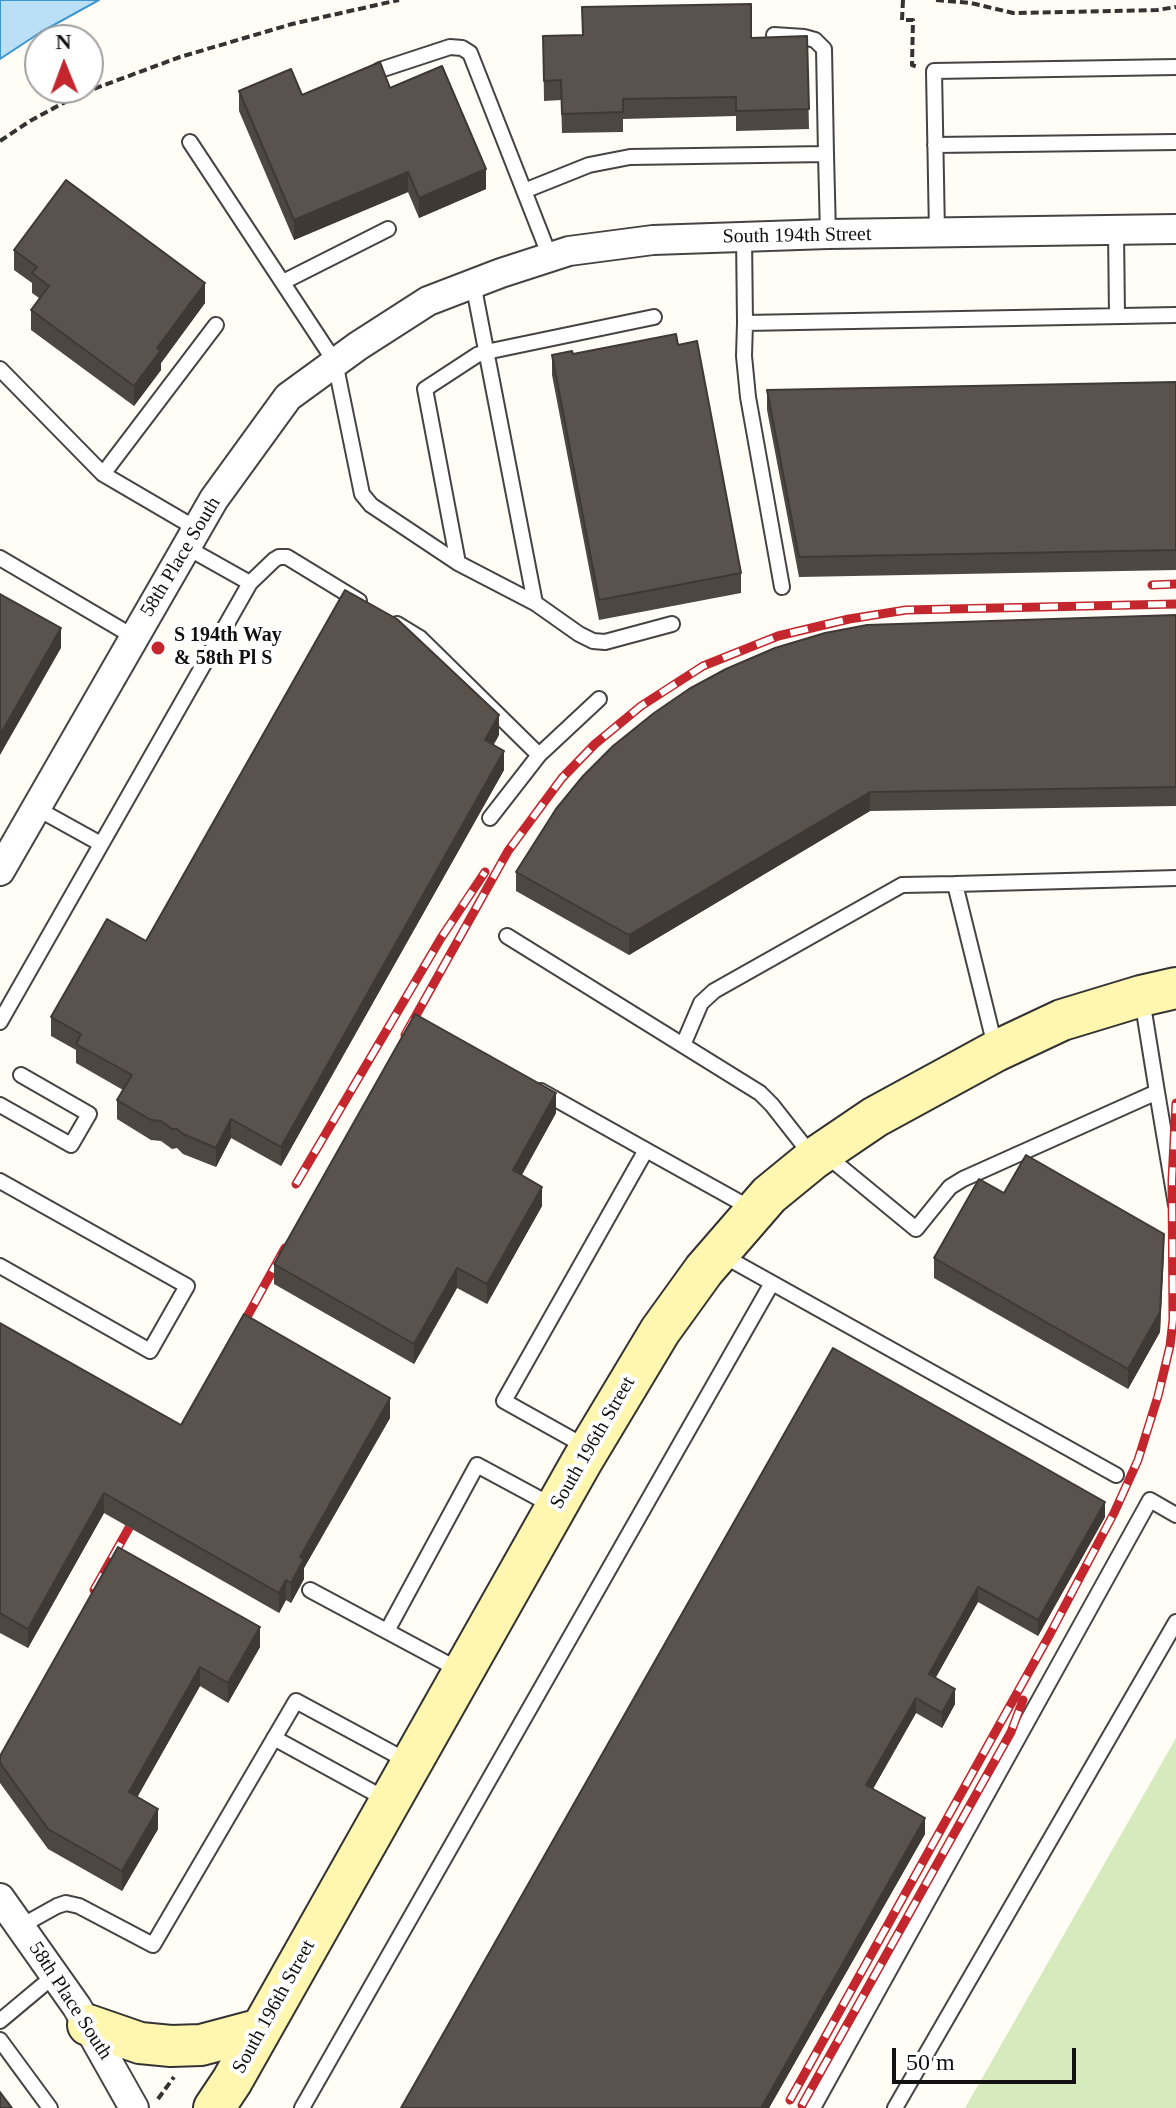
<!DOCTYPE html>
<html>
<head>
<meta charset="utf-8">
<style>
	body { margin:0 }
	#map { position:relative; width:1176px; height:2108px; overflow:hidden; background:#fffdf5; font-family:Georgia,serif }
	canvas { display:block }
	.north { position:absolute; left:24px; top:24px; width:80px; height:80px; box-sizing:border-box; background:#fff; border:2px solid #a0a0a0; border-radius:50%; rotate:359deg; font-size:22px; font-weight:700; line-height:32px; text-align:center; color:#111 }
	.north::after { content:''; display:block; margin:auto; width:28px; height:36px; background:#c4262e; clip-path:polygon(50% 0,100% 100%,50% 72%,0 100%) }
	.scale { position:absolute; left:892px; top:2048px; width:184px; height:36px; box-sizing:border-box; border:4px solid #111; border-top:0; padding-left:10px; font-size:24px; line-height:28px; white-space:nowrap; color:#111; -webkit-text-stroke:6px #fff; paint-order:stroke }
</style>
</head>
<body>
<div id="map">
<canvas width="1176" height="2108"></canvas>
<div class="north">N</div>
<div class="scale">50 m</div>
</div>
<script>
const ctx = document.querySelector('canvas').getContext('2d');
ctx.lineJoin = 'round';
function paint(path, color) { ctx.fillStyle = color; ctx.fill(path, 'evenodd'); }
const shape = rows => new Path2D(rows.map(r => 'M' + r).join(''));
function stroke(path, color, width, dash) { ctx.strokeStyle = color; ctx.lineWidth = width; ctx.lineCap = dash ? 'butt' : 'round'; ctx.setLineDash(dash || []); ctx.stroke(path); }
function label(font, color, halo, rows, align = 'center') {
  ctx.font = font + ' Georgia,serif'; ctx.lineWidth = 8; ctx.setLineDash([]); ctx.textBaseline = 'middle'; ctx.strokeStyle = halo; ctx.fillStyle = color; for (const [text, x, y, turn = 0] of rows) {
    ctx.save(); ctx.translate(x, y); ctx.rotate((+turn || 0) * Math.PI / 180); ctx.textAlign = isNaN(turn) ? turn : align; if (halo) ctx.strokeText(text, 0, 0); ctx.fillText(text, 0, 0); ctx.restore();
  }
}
const green = shape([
	[1176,1738,1176,2108,965,2108]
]);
const water = shape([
	[0,0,99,0,41,32,0,59,0,0]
]);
const path = shape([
	[903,0,902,20,913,20,912,65,918,67],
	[936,0,971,3,1013,13,1157,10,1176,7],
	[0,141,30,121,80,94,180,57,292,24,399,0],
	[158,2099,174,2077]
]);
const service = shape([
	[380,70,450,47,462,48,470,53,550,257],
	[190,142,335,362,362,494,371,505,458,563,535,603],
	[935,145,1176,142],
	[826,154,828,234],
	[524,191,589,165,630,157,826,154,824,49,815,40,804,37,774,35],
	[1116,230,1117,316],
	[937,233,934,71,1176,67],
	[744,236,745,323,1176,315],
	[283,282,388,229],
	[473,283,535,603,579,634,593,641,605,642,672,624],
	[745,323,744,356,748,397,782,587],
	[0,369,103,474,197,529],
	[103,474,216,325],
	[0,558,134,637],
	[458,563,425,389,477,355,486,352,654,317],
	[250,583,274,560,279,557,287,557,359,601],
	[397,624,420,638,539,755],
	[36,808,101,844],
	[490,818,539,755,599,699],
	[955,884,1176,878],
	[507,936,760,1093,772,1105,812,1156],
	[0,1022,250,583,186,547],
	[683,1045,701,1003,714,991,902,885,955,884,996,1050],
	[541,1091,646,1150],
	[1157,1092,1176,1205],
	[0,1105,71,1145,89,1114,21,1075],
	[826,1155,916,1229,950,1187,963,1179,1157,1092,1142,999],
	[0,1181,187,1286,150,1351,0,1266],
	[722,1255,1116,1475],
	[588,1448,504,1401,646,1150,752,1209],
	[310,1590,461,1671],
	[387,1631,477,1465,553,1506],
	[274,1738,389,1801],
	[21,1926,57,1906,66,1903,79,1906,153,1945,296,1701,409,1762],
	[0,2021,55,1975],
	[0,2040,50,2108],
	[302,2108,772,1283],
	[813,2108,1150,1500,1176,1515],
	[895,2108,1176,1622]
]);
const minor = shape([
	[0,871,214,499,288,397,358,346,428,301,501,273,569,251,653,240,828,234,1176,229],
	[0,1898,77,2007,134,2108]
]);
const secondary = shape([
	[88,2025,140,2043,171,2046,201,2045,261,2029],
	[214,2108,232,2081,582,1461,660,1331,704,1270,769,1195,813,1159,875,1117,996,1051,1062,1020,1141,996,1176,988]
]);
const rail = shape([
	[1152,585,1176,584],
	[405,1035,508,851,562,778,595,744,641,706,703,666,778,636,849,619,906,610,1176,604],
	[296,1184,441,938,485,872],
	[237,1335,285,1248],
	[94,1590,139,1510],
	[790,2100,1050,1634,1114,1513,1138,1460,1158,1396,1170,1346,1173,1320,1172,1180,1176,1103],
	[802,2105,1011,1732,1023,1700]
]);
const wall = shape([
	[543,36,751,38,807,36,809,129,736,131,736,116,623,119,623,132,562,133,561,100,544,101],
	[390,88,486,189,419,218,408,192,294,240,239,111,239,91,302,95],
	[14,250,205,303,161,363,161,370,134,406,31,330,31,310,39,298,32,293,32,283,14,270],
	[678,345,741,573,741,593,599,620,552,375,552,355],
	[1176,382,1176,570,799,577,767,410,767,390],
	[1176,615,1176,806,870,811,629,955,516,891,516,872],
	[499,735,494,744,504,770,281,1166,231,1138,216,1167,183,1154,177,1148,172,1149,161,1141,151,1140,117,1119,117,1100,123,1090,76,1063,76,1050,51,1036,51,1017,146,941],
	[556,1113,522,1175,542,1206,487,1304,457,1288,414,1364,274,1284,274,1264],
	[1004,1193,1164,1254,1160,1332,1128,1389,934,1278,934,1258],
	[0,1323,181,1425,390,1418,304,1568,304,1579,291,1603,286,1600,279,1613,104,1513,28,1648,0,1633],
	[833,1348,1105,1517,1038,1636,978,1602,935,1678,955,1704,942,1728,916,1713,873,1789,925,1834,769,2108],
	[118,1547,260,1647,228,1703,200,1686,137,1797,158,1829,122,1891,48,1849,0,1783,0,1756]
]);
const shadedWall = shape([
	[486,169,486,189,419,218,419,198],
	[408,172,408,192,294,240,294,220],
	[205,283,205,303,161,363,161,370,134,406,134,386,157,348],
	[61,628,61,648,0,755,0,735],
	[499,715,499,735,485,759,485,740],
	[504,751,504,770,281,1166,281,1147],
	[870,792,870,811,629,955,629,935],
	[556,1093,556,1113,513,1190,513,1170],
	[231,1119,231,1138,216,1167,216,1148],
	[542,1187,542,1206,487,1304,487,1284],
	[1164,1234,1160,1332,1128,1389,1128,1369],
	[457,1268,457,1288,414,1364,414,1344],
	[390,1398,390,1418,304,1568,304,1579,291,1603,291,1583,300,1557],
	[104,1493,104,1513,28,1648,28,1629],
	[1105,1502,1105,1517,1038,1636,1038,1620],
	[286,1580,286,1600,279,1613,279,1593],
	[978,1587,978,1602,929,1690,929,1674],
	[260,1627,260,1647,228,1703,228,1683],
	[200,1667,200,1686,129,1812,129,1792],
	[955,1689,955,1704,942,1728,942,1713],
	[916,1698,916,1713,866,1801,866,1785],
	[158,1809,158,1829,122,1891,122,1871],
	[925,1818,925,1834,769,2108,761,2108]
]);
const building = shape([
	[751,4,751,38,807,36,809,109,736,111,736,97,623,99,623,112,562,114,561,80,544,81,543,36,583,35,582,7,751,4],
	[380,62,390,88,442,66,486,169,419,198,408,172,294,220,239,91,291,69,302,95,380,62],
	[66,180,205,283,157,348,161,350,134,386,31,310,49,286,32,273,37,267,14,250,66,180],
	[676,334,678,345,697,341,741,573,599,600,552,355,572,351,573,354,676,334],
	[1176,382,1176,550,799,557,767,390,1176,382],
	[345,590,397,619,499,715,485,740,504,751,281,1147,231,1119,216,1148,183,1134,177,1129,172,1129,161,1121,151,1120,117,1100,132,1075,76,1044,81,1034,51,1017,107,919,146,941,345,590],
	[0,594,61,628,0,735,0,594],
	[1176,615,1176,787,870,792,629,935,516,872,556,809,583,776,613,746,654,713,689,689,726,669,775,648,825,633,867,625,1176,615],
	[415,1014,556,1093,513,1170,542,1187,487,1284,457,1268,414,1344,274,1264,415,1014],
	[1026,1155,1164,1234,1160,1312,1128,1369,934,1258,979,1179,1004,1193,1026,1155],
	[244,1314,390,1398,300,1557,304,1559,291,1583,286,1580,279,1593,104,1493,28,1629,0,1613,0,1323,181,1425,244,1314],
	[833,1348,1105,1502,1038,1620,978,1587,929,1674,955,1689,942,1713,916,1698,866,1785,925,1818,761,2108,401,2108,833,1348],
	[118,1547,260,1627,228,1683,200,1667,129,1792,158,1809,122,1871,48,1829,0,1763,0,1756,118,1547],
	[0,2092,12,2108,0,2108,0,2092]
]);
const markers = [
	[158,648,8,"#c4262e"]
];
const streetNames = [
	["South 194th Street",797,236,-1],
	["58th Place South",181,557,-59],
	["South 196th Street",593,1443,-60],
	["58th Place South",70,2001,57],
	["South 196th Street",274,2007,-61]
];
const poiNames = [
	["S 194th Way",174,636],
	["& 58th Pl S",174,659]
];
paint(green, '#d5ebbd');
paint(water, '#b9e0f7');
stroke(water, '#3f96cf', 2);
stroke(service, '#444', 18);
stroke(minor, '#444', 32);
stroke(secondary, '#333', 44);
stroke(path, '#333', 4, [8, 4]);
stroke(service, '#fff', 14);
stroke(minor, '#fff', 28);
stroke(secondary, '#fff6b0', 40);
stroke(rail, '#c4262e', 9);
stroke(rail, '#fff', 6, [18]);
paint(wall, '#4d4742');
paint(shadedWall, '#3f3936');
paint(building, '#5a524d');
stroke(building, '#3f3936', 2);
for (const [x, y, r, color] of markers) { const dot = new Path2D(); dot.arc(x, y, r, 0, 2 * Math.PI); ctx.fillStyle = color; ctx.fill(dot); stroke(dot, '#fff', 3); }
label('20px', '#111', '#fff', streetNames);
label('bold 20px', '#111', '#fff', poiNames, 'left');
</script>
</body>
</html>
